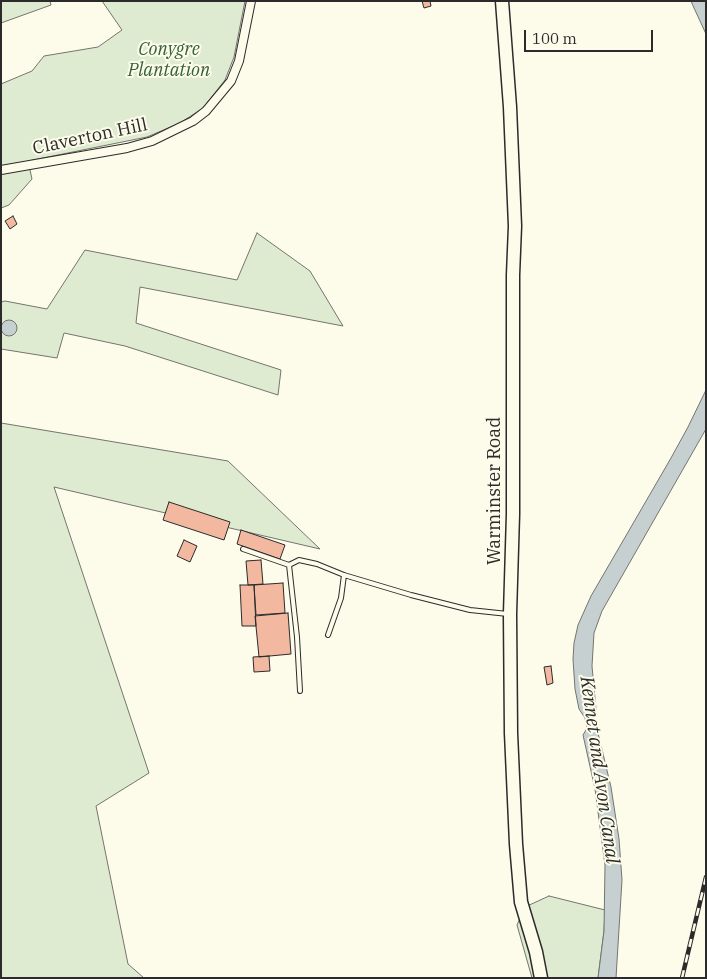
<!DOCTYPE html>
<html>
<head>
<meta charset="utf-8">
<style>
	body { margin:0 }
	#map { position:relative; width:707px; height:979px; overflow:hidden; background:#fdfbea; font-family:"IBM Plex Serif",serif }
	canvas { display:block }
	.frame { position:absolute; inset:0; border:2px solid #2b2b2b; pointer-events:none }
	.scale { position:absolute; left:524px; top:30px; width:129px; height:22px; box-sizing:border-box; border:2px solid #2b2b2b; border-top:0; padding-left:6px; font-size:15px; line-height:18px; white-space:nowrap; color:#2b2b2b; -webkit-text-stroke:4px #fdfbea; paint-order:stroke }
</style>
</head>
<body>
<div id="map">
<canvas width="707" height="979"></canvas>
<div class="frame"></div>
<div class="scale">100 m</div>
</div>
<script>
const ctx = document.querySelector('canvas').getContext('2d');
ctx.lineJoin = 'round';
function paint(path, color) { ctx.fillStyle = color; ctx.fill(path, 'evenodd'); }
const shape = rows => new Path2D(rows.map(r => 'M' + r).join(''));
function stroke(path, color, width, dash) { ctx.strokeStyle = color; ctx.lineWidth = width; ctx.lineCap = dash ? 'butt' : 'round'; ctx.setLineDash(dash || []); ctx.stroke(path); }
function label(font, color, halo, rows, align = 'center') {
  ctx.font = font + ' "IBM Plex Serif",serif'; ctx.lineWidth = 4; ctx.setLineDash([]); ctx.textBaseline = 'middle'; ctx.strokeStyle = halo; ctx.fillStyle = color; for (const [text, x, y, turn = 0] of rows) {
    ctx.save(); ctx.translate(x, y); ctx.rotate((+turn || 0) * Math.PI / 180); ctx.textAlign = isNaN(turn) ? turn : align; if (halo) ctx.strokeText(text, 0, 0); ctx.fillText(text, 0, 0); ctx.restore();
  }
}
const green = shape([
	[1,1,50,1,51,5,1,23,1,1],
	[102,1,245,1,234,57,225,80,203,108,180,123,147,137,28,161,32,179,9,205,1,208,1,84,32,71,44,56,98,47,122,30,102,1],
	[257,233,310,271,343,326,140,287,136,323,281,370,278,395,125,346,64,333,57,358,1,349,1,302,5,301,47,309,85,250,237,280,257,233],
	[1,423,228,461,320,549,54,487,149,773,96,806,128,964,144,978,1,978,1,423],
	[549,896,605,910,604,931,598,978,532,978,517,925,525,907,549,896]
]);
const water = shape([
	[691,1,706,1,706,34,694,8,691,1],
	'1 328a8 8 0 1 1 16 0a8 8 0 1 1-16 0Z',
	[706,390,706,429,602,611,594,633,592,666,596,709,596,713,591,719,592,727,598,733,611,787,619,839,622,880,616,978,598,978,604,931,605,865,595,789,583,735,587,728,585,718,579,709,575,689,573,659,574,643,578,625,591,596,671,458,688,427,706,390]
]);
const building = shape([
	[422,1,430,1,431,6,424,8,422,1],
	[13,216,17,224,10,229,5,221,13,216],
	[169,502,230,522,224,540,163,520,169,502],
	[241,530,285,545,280,559,237,544,241,530],
	[184,540,197,546,190,562,177,556,184,540],
	[261,560,263,584,248,585,246,561,261,560],
	[283,583,285,613,256,615,254,585,283,583],
	[240,585,254,585,256,626,242,626,240,585],
	[288,613,291,654,259,657,255,616,288,613],
	[269,656,270,671,254,672,253,657,269,656],
	[551,666,553,683,547,685,544,667,551,666]
]);
const service = shape([
	[243,549,289,565,299,560,317,564,344,575,411,595,470,610,508,614],
	[289,565,297,637,300,691],
	[328,635,341,598,344,575]
]);
const minor = shape([
	[1,170,127,148,152,141,193,121,206,111,231,81,239,61,251,1]
]);
const trunk = shape([
	[502,1,510,107,515,226,513,275,513,514,510,614,511,733,516,844,521,902,536,952,541,978]
]);
const rail = shape([
	[682,978,706,877]
]);
const parkNames = [
	["Conygre",169,50],
	["Plantation",169,71]
];
const streetNames = [
	["Claverton Hill",90,137,-12],
	["Warminster Road",495,491,-90]
];
const waterNames = [
	["Kennet and Avon Canal",599,770,82]
];
paint(green, '#deebd1');
stroke(green, '#74746e', 1);
paint(water, '#c7d0d0');
stroke(water, '#74746e', 1);
paint(building, '#f2b8a0');
stroke(building, '#2b2b2b', 1);
stroke(service, '#2b2b2b', 6);
stroke(minor, '#2b2b2b', 10);
stroke(trunk, '#2b2b2b', 15);
stroke(service, '#fdfbea', 4);
stroke(minor, '#fdfbea', 8);
stroke(trunk, '#fdfbea', 12);
stroke(rail, '#2b2b2b', 4.5);
stroke(rail, '#fdfbea', 2.5, [8]);
label('italic 18px', '#34623c', '#fdfbea', parkNames);
label('18px', '#2b2b2b', '#fdfbea', streetNames);
label('italic 19px', '#2b2b2b', '#fdfbea', waterNames);
</script>
</body>
</html>
